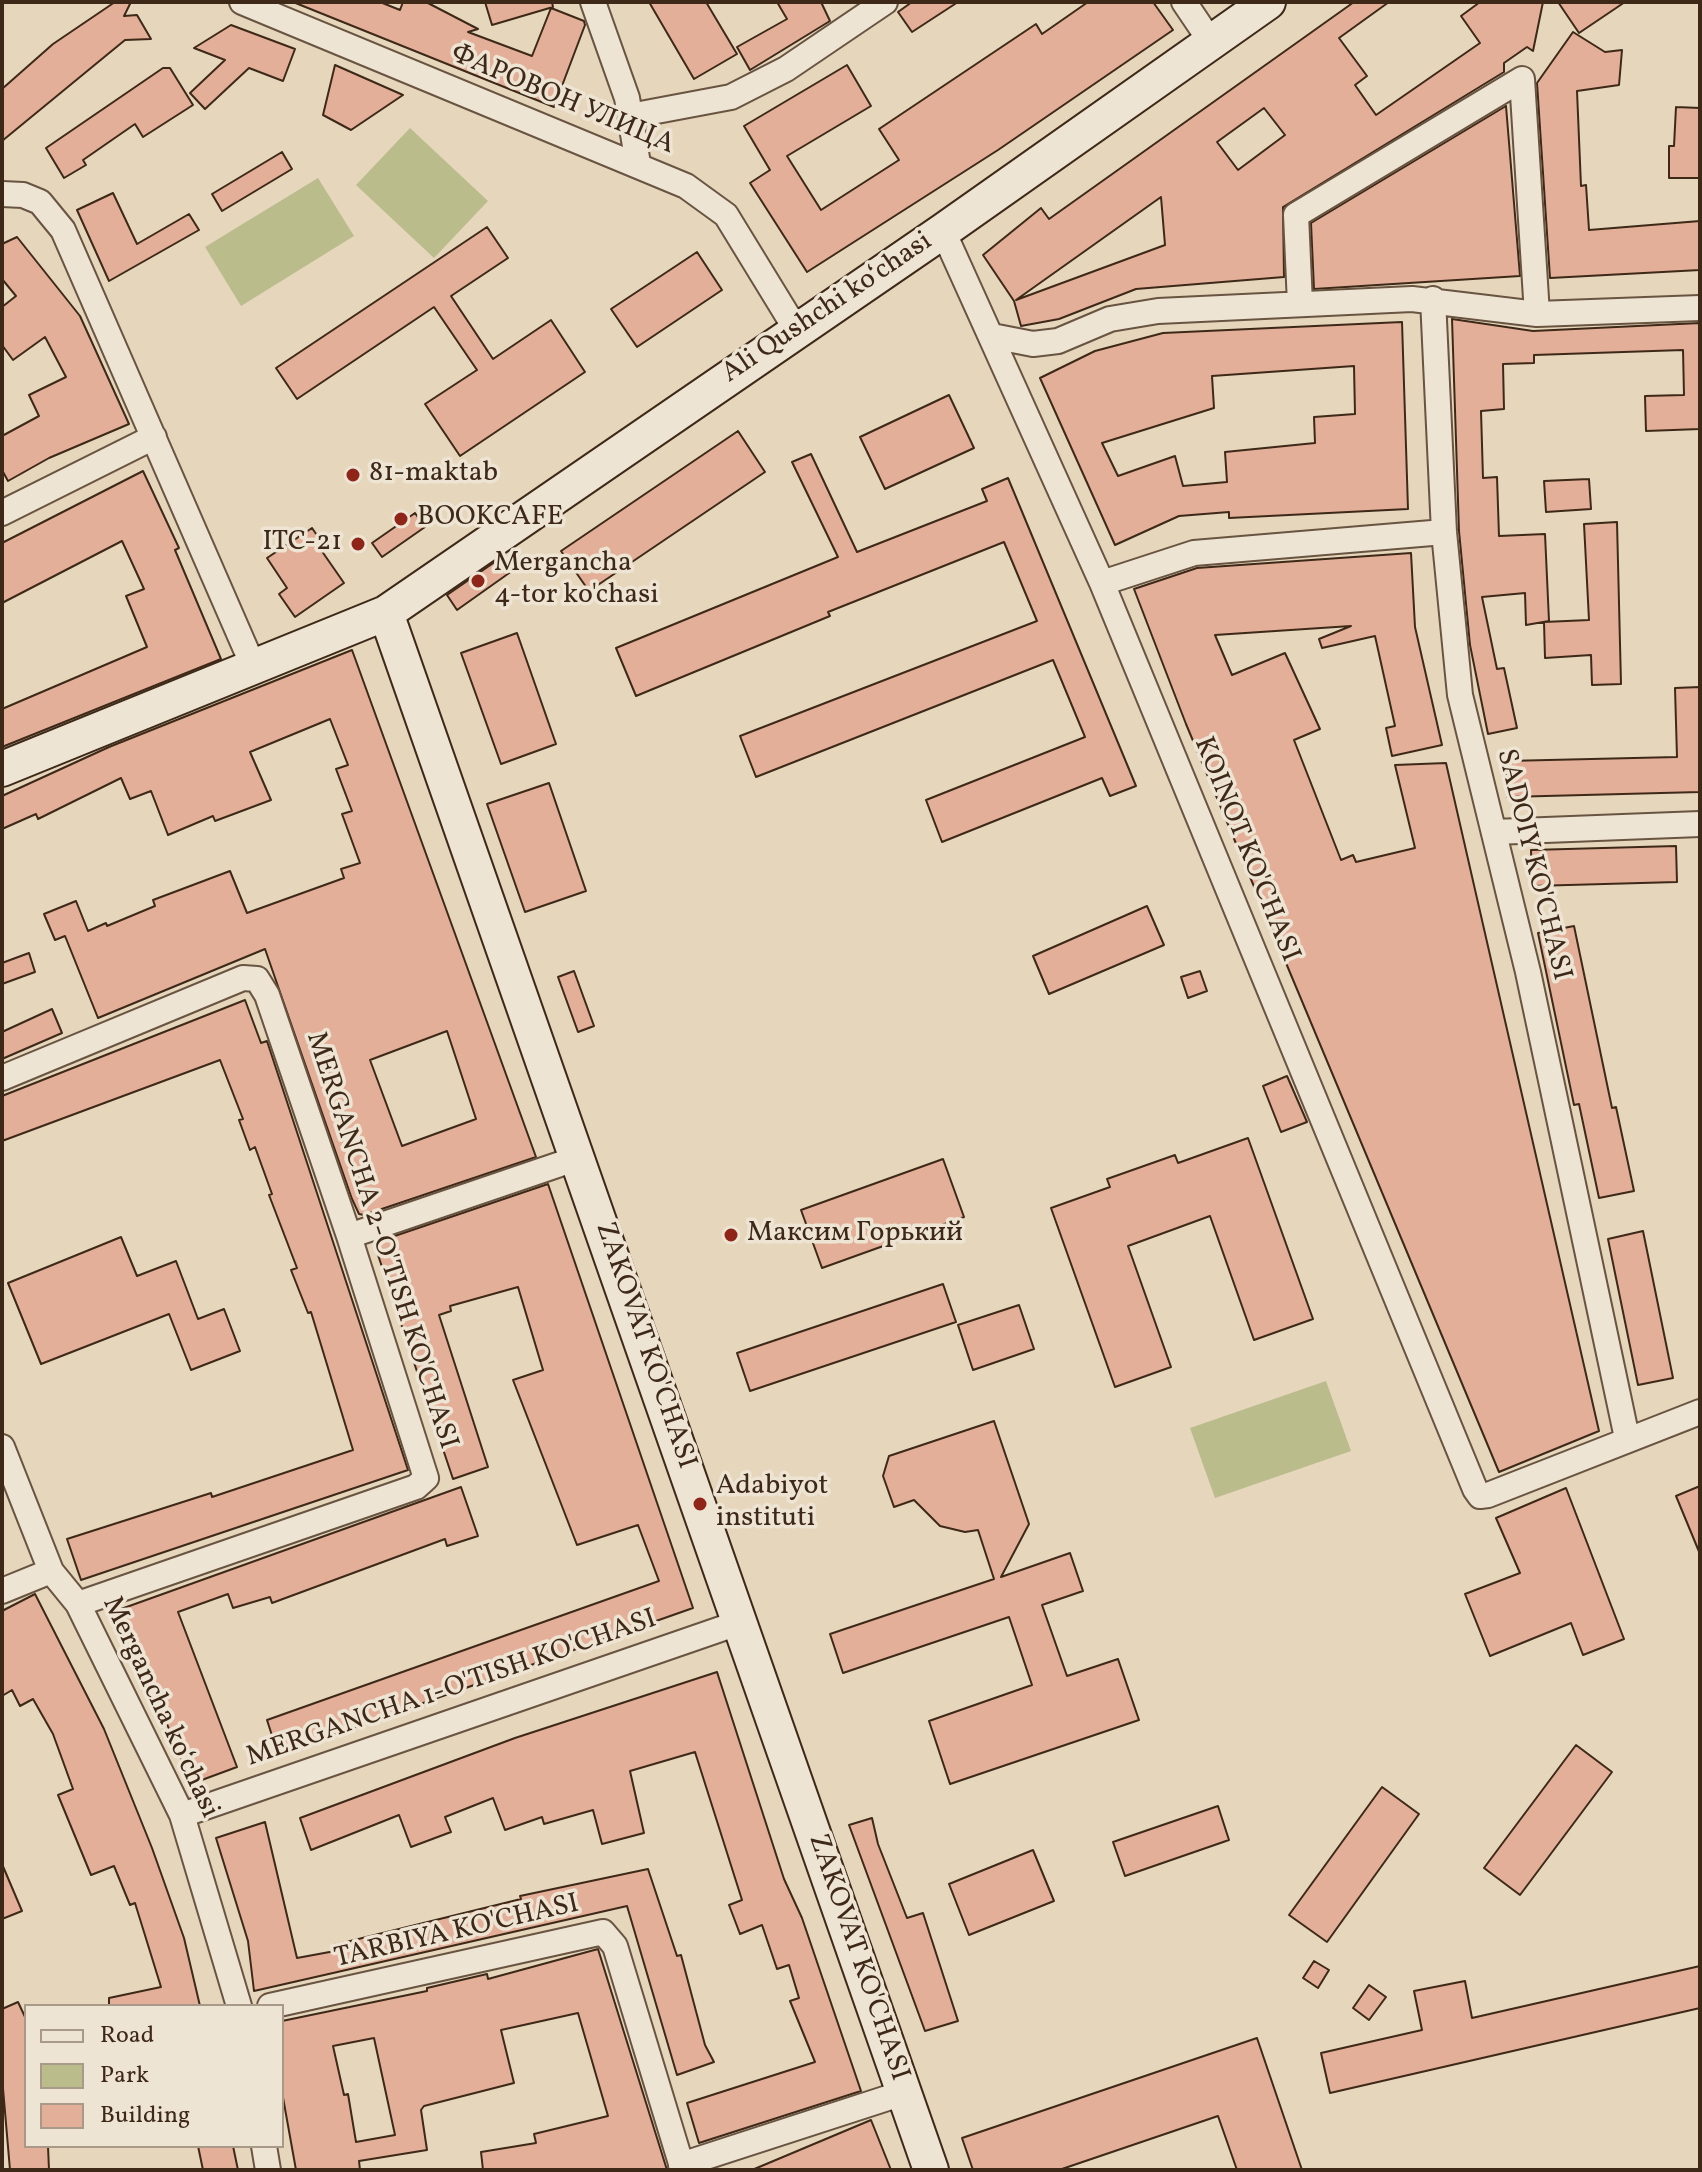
<!DOCTYPE html>
<html>
<head>
<meta charset="utf-8">
<style>
	body { margin:0 }
	#map { position:relative; width:1702px; height:2172px; overflow:hidden; background:#e5d6bc; font-family:Vollkorn,serif }
	canvas { display:block }
	.frame { position:absolute; inset:0; border:4px solid #3e2918; pointer-events:none }
	.legend { position:absolute; left:24px; top:2004px; width:260px; height:144px; box-sizing:border-box; background:#eee4d3; border:2px solid #a89988; margin:0; padding:10px 14px; list-style:none; font-size:24px; color:#3e2918 }
	.legend li { display:flex; align-items:center; gap:16px; height:40px }
	.legend b { width:40px; border:2px solid #a89988 }
</style>
</head>
<body>
<div id="map">
<canvas width="1702" height="2172"></canvas>
<div class="frame"></div>
<ul class="legend">
<li><b style="height:10px;background:#eee4d3"></b>Road</li>
<li><b style="height:22px;background:#bbbc8c"></b>Park</li>
<li><b style="height:22px;background:#e3af98"></b>Building</li>
</ul>
</div>
<script>
const ctx = document.querySelector('canvas').getContext('2d');
ctx.lineJoin = 'round';
function paint(path, color) { ctx.fillStyle = color; ctx.fill(path, 'evenodd'); }
const shape = rows => new Path2D(rows.map(r => 'M' + r).join(''));
function stroke(path, color, width, dash) { ctx.strokeStyle = color; ctx.lineWidth = width; ctx.lineCap = dash ? 'butt' : 'round'; ctx.setLineDash(dash || []); ctx.stroke(path); }
function label(font, color, halo, rows, align = 'center') {
  ctx.font = font + ' Vollkorn,serif'; ctx.lineWidth = 7; ctx.setLineDash([]); ctx.textBaseline = 'middle'; ctx.strokeStyle = halo; ctx.fillStyle = color; for (const [text, x, y, turn = 0] of rows) {
    ctx.save(); ctx.translate(x, y); ctx.rotate((+turn || 0) * Math.PI / 180); ctx.textAlign = isNaN(turn) ? turn : align; if (halo) ctx.strokeText(text, 0, 0); ctx.fillText(text, 0, 0); ctx.restore();
  }
}
const green = shape([
	[410,128,488,201,434,258,356,185],
	[318,178,354,236,241,306,205,247],
	[1326,1381,1351,1451,1215,1498,1190,1428]
]);
const building = shape([
	[115,2,131,2,124,16,137,15,151,39,125,40,2,141,2,89,53,44,115,2],
	[293,2,380,2,400,10,403,2,426,2,478,29,468,32,532,56,551,8,584,21,585,25,554,107,293,2],
	[485,2,552,2,553,7,492,25,485,2],
	[649,2,706,2,737,54,694,79,649,2],
	[777,2,821,2,830,21,750,70,737,47,787,19,777,2],
	[912,2,958,2,912,32,898,12,912,2],
	[1088,2,1153,2,1173,30,998,150,807,272,750,183,770,170,744,126,847,65,871,106,787,156,821,210,899,160,879,129,1036,24,1042,34,1088,2],
	[1354,2,1389,2,1339,38,1367,76,1355,85,1376,115,1480,43,1461,16,1480,2,1543,2,1533,51,1527,47,1504,63,1504,72,1283,207,1284,277,1136,289,1059,319,1021,326,1014,301,983,255,1041,208,1049,219,1354,2],
	[1264,108,1285,135,1238,170,1217,142,1264,108],
	[1161,197,1165,245,1016,300,1161,197],
	[1558,2,1625,2,1579,33,1558,2],
	[231,25,295,49,283,81,249,68,205,109,190,93,225,60,194,48,231,25],
	[1573,32,1605,52,1622,50,1619,85,1577,91,1581,186,1586,185,1589,230,1700,221,1700,270,1550,278,1537,83,1573,32],
	[335,65,403,95,351,130,323,115,335,65],
	[163,68,170,68,193,105,143,137,135,124,83,160,86,165,64,178,46,148,163,68],
	[1506,106,1520,276,1314,289,1311,223,1506,106],
	[1676,107,1700,108,1700,178,1669,178,1669,146,1674,146,1676,107],
	[282,152,292,169,222,211,212,194,282,152],
	[113,193,137,244,189,214,199,230,109,281,77,210,113,193],
	[487,227,508,258,451,296,493,359,551,320,585,372,460,456,425,404,477,370,434,307,297,399,276,368,487,227],
	[17,237,80,316,129,424,49,458,8,481,2,470,2,436,39,416,29,395,66,377,45,337,13,360,2,345,2,307,16,296,2,279,2,244,17,237],
	[697,252,722,290,637,347,611,309,697,252],
	[1452,319,1533,331,1700,323,1700,429,1646,431,1645,396,1684,395,1683,350,1534,355,1534,363,1503,364,1504,409,1481,411,1483,478,1497,477,1499,536,1545,534,1549,621,1526,625,1525,593,1482,597,1497,669,1504,668,1517,728,1488,734,1470,645,1459,531,1452,319],
	[1402,322,1408,509,1229,518,1229,512,1179,516,1115,545,1040,378,1095,351,1163,333,1402,322],
	[1354,366,1355,414,1314,417,1315,443,1225,452,1227,482,1183,486,1175,456,1118,476,1102,443,1214,408,1212,376,1354,366],
	[949,395,974,448,885,489,860,437,949,395],
	[738,431,765,472,589,591,561,551,738,431],
	[811,454,857,552,987,501,982,489,1008,478,1136,786,1110,796,1102,778,942,842,926,800,1085,737,1053,660,756,777,740,736,1037,621,1004,542,828,612,830,616,636,696,616,648,838,557,792,462,811,454],
	[143,471,179,548,175,550,221,659,2,747,2,709,147,647,126,596,144,589,122,541,2,603,2,543,143,471],
	[1589,479,1591,509,1546,512,1544,481,1589,479],
	[415,513,425,527,382,557,372,543,415,513],
	[1617,522,1621,684,1592,685,1591,655,1545,658,1544,622,1589,620,1584,524,1617,522],
	[312,528,323,544,319,547,344,583,295,617,279,594,287,588,267,558,312,528],
	[1411,553,1415,627,1442,745,1392,756,1386,728,1395,726,1375,636,1322,648,1319,639,1351,626,1215,635,1232,675,1285,653,1320,729,1294,740,1341,860,1353,855,1356,862,1415,848,1395,765,1446,763,1599,1431,1499,1472,1186,724,1134,589,1197,568,1411,553],
	[502,557,512,571,457,610,447,595,502,557],
	[517,633,556,744,501,764,461,653,517,633],
	[352,650,536,1157,364,1215,359,1214,352,1199,265,949,98,1018,65,936,55,940,44,914,76,901,88,931,106,923,107,926,155,906,153,900,230,871,247,913,344,878,341,869,360,863,342,814,352,811,336,769,348,765,330,719,250,752,271,800,215,821,213,816,168,835,151,791,130,799,121,778,38,819,36,814,2,829,2,796,109,747,352,650],
	[447,1031,476,1119,402,1146,370,1060,447,1031],
	[1700,687,1700,792,1507,797,1506,761,1677,757,1675,688,1700,687],
	[549,783,586,891,525,912,487,804,549,783],
	[1676,846,1677,882,1532,886,1531,850,1676,846],
	[1147,906,1164,945,1049,994,1033,956,1147,906],
	[1574,926,1612,1108,1616,1107,1634,1191,1599,1198,1579,1104,1574,1105,1538,933,1574,926],
	[29,953,35,972,2,984,2,963,29,953],
	[574,971,594,1026,578,1032,558,977,574,971],
	[1200,971,1207,991,1188,998,1181,977,1200,971],
	[245,1000,261,1043,267,1041,408,1470,81,1580,67,1539,211,1493,212,1497,353,1450,311,1312,308,1313,291,1270,297,1268,269,1195,272,1194,255,1147,250,1150,239,1120,243,1119,220,1060,2,1141,2,1096,245,1000],
	[52,1009,62,1033,2,1059,2,1032,52,1009],
	[1287,1076,1307,1122,1281,1132,1263,1086,1287,1076],
	[1248,1138,1313,1319,1254,1340,1210,1216,1128,1246,1171,1367,1115,1387,1051,1208,1110,1187,1107,1179,1175,1155,1178,1163,1248,1138],
	[943,1159,964,1217,822,1268,801,1210,943,1159],
	[548,1184,693,1608,278,1754,267,1720,659,1581,638,1525,577,1545,513,1380,543,1370,518,1287,450,1306,451,1311,439,1315,488,1467,453,1479,374,1243,548,1184],
	[1643,1231,1673,1378,1638,1385,1608,1239,1643,1231],
	[121,1237,137,1276,176,1261,198,1319,224,1309,240,1351,191,1370,169,1314,41,1364,8,1283,121,1237],
	[943,1284,956,1322,750,1391,737,1353,943,1284],
	[1019,1305,1034,1349,973,1370,958,1325,1019,1305],
	[994,1421,1029,1524,1001,1577,1070,1553,1083,1591,1042,1605,1067,1676,1118,1659,1139,1720,950,1784,929,1721,1032,1685,1009,1617,843,1673,830,1634,994,1579,978,1530,965,1532,940,1526,914,1500,894,1507,883,1476,889,1456,994,1421],
	[1700,1486,1700,1554,1676,1496,1700,1486],
	[461,1487,478,1536,447,1546,445,1539,272,1603,270,1597,233,1608,228,1594,178,1612,237,1767,191,1784,121,1609,461,1487],
	[1566,1488,1624,1639,1583,1655,1571,1623,1490,1656,1465,1594,1520,1573,1496,1518,1566,1488],
	[35,1594,104,1729,152,1848,184,1938,200,2006,109,2006,109,1998,161,1987,135,1903,130,1905,114,1866,91,1875,58,1795,73,1789,53,1734,33,1699,20,1706,12,1690,2,1696,2,1611,35,1594],
	[717,1672,784,1879,802,1918,861,2091,699,2143,687,2103,815,2062,790,2001,799,1998,789,1965,777,1969,762,1925,740,1934,729,1905,742,1900,695,1752,630,1771,644,1833,602,1844,593,1810,544,1824,542,1817,505,1830,493,1798,445,1817,451,1832,411,1847,399,1815,311,1850,300,1818,515,1738,717,1672],
	[1576,1745,1612,1772,1520,1895,1484,1868,1576,1745],
	[1382,1787,1419,1814,1327,1942,1289,1915,1382,1787],
	[1218,1806,1229,1840,1125,1876,1113,1842,1218,1806],
	[872,1818,878,1844,907,1918,923,1913,958,2021,925,2031,849,1825,872,1818],
	[265,1822,297,1958,335,1951,334,1945,521,1899,520,1896,648,1869,677,1956,681,1955,705,2045,714,2062,677,2075,627,1906,254,1991,248,1941,216,1838,265,1822],
	[1033,1850,1054,1901,969,1935,949,1884,1033,1850],
	[2,1864,22,1911,2,1919,2,1864],
	[598,1949,667,2170,483,2170,481,2152,536,2143,534,2134,608,2116,578,2013,501,2030,514,2083,424,2106,421,2110,427,2150,359,2161,360,2170,296,2170,282,2092,282,2021,427,1991,427,1988,487,1974,488,1979,598,1949],
	[374,2038,395,2135,356,2142,348,2094,344,2095,333,2046,374,2038],
	[1314,1961,1329,1970,1318,1988,1303,1978,1314,1961],
	[1700,1966,1700,2008,1330,2093,1321,2053,1422,2030,1414,1991,1465,1981,1472,2018,1700,1966],
	[1369,1985,1386,1997,1369,2020,1353,2008,1369,1985],
	[18,2002,26,2019,26,2146,48,2146,49,2170,10,2170,2,2077,2,2009,18,2002],
	[1257,2038,1302,2170,1237,2170,1218,2116,1059,2170,973,2170,962,2138,1257,2038],
	[871,2120,891,2170,752,2170,871,2120],
	[198,2146,233,2146,238,2170,203,2170,198,2146]
]);
const street = shape([
	[242,2,686,186,726,215,797,331],
	[593,2,627,98,638,164],
	[1184,2,1211,42],
	[630,116,731,97,786,69,885,2],
	[2,194,23,195,40,202,63,230,254,668],
	[943,231,1102,583,1475,1489,1480,1496,1488,1495,1700,1412],
	[1433,299,1444,532,1460,695,1528,972,1627,1438],
	[1300,304,1296,215,1522,79,1537,314],
	[992,336,1033,344,1058,341,1110,319,1158,311,1412,299,1537,314,1700,308],
	[2,513,154,437],
	[1102,583,1194,553,1444,532],
	[1494,832,1700,824],
	[2,1078,243,978,257,979,267,995,349,1236,426,1478,416,1487,78,1604],
	[349,1236,578,1158],
	[2,1447,51,1571,78,1604,182,1815,239,2006],
	[2,1591,51,1571],
	[182,1815,741,1622],
	[270,2006,603,1932,615,1946,683,2170],
	[264,2146,268,2170],
	[681,2165,903,2093]
]);
const secondary = shape([
	[386,613,931,2170],
	[2,769,386,613,943,231,1268,2]
]);
const markers = [
	[353,475,8,"#8f2418"],
	[401,519,8,"#8f2418"],
	[358,544,8,"#8f2418"],
	[478,581,8,"#8f2418"],
	[731,1235,8,"#8f2418"],
	[700,1504,8,"#8f2418"]
];
const streetNames = [
	["ФАРОВОН УЛИЦА",562,101,23],
	["Ali Qushchi koʻchasi",828,309,-34],
	["KOINOT KO'CHASI",1245,850,68],
	["SADOIY KO'CHASI",1532,865,76],
	["MERGANCHA 2-O'TISH KO'CHASI",380,1241,72],
	["ZAKOVAT KO'CHASI",644,1346,71],
	["MERGANCHA 1-O'TISH KO'CHASI",452,1690,-19],
	["Mergancha koʻchasi",159,1708,65],
	["TARBIYA KO'CHASI",457,1933,-13],
	["ZAKOVAT KO'CHASI",857,1958,71]
];
const poiNames = [
	["81-maktab",369,475],
	["BOOKCAFE",417,519],
	["ITC-21",342,544,"right"],
	["Mergancha",494,565],
	["4-tor ko'chasi",494,597],
	["Максим Горький",747,1235],
	["Adabiyot",716,1488],
	["instituti",716,1520]
];
paint(green, '#bbbc8c');
paint(building, '#e3af98');
stroke(building, '#3e2918', 2);
stroke(street, '#685441', 28);
stroke(secondary, '#3e2918', 38);
stroke(street, '#eee4d3', 24);
stroke(secondary, '#eee4d3', 34);
for (const [x, y, r, color] of markers) { const dot = new Path2D(); dot.arc(x, y, r, 0, 2 * Math.PI); ctx.fillStyle = color; ctx.fill(dot); stroke(dot, '#eee4d3', 3); }
label('28px', '#3e2918', '#eee4d3', streetNames);
label('28px', '#3e2918', '#eee4d3', poiNames, 'left');
</script>
</body>
</html>
